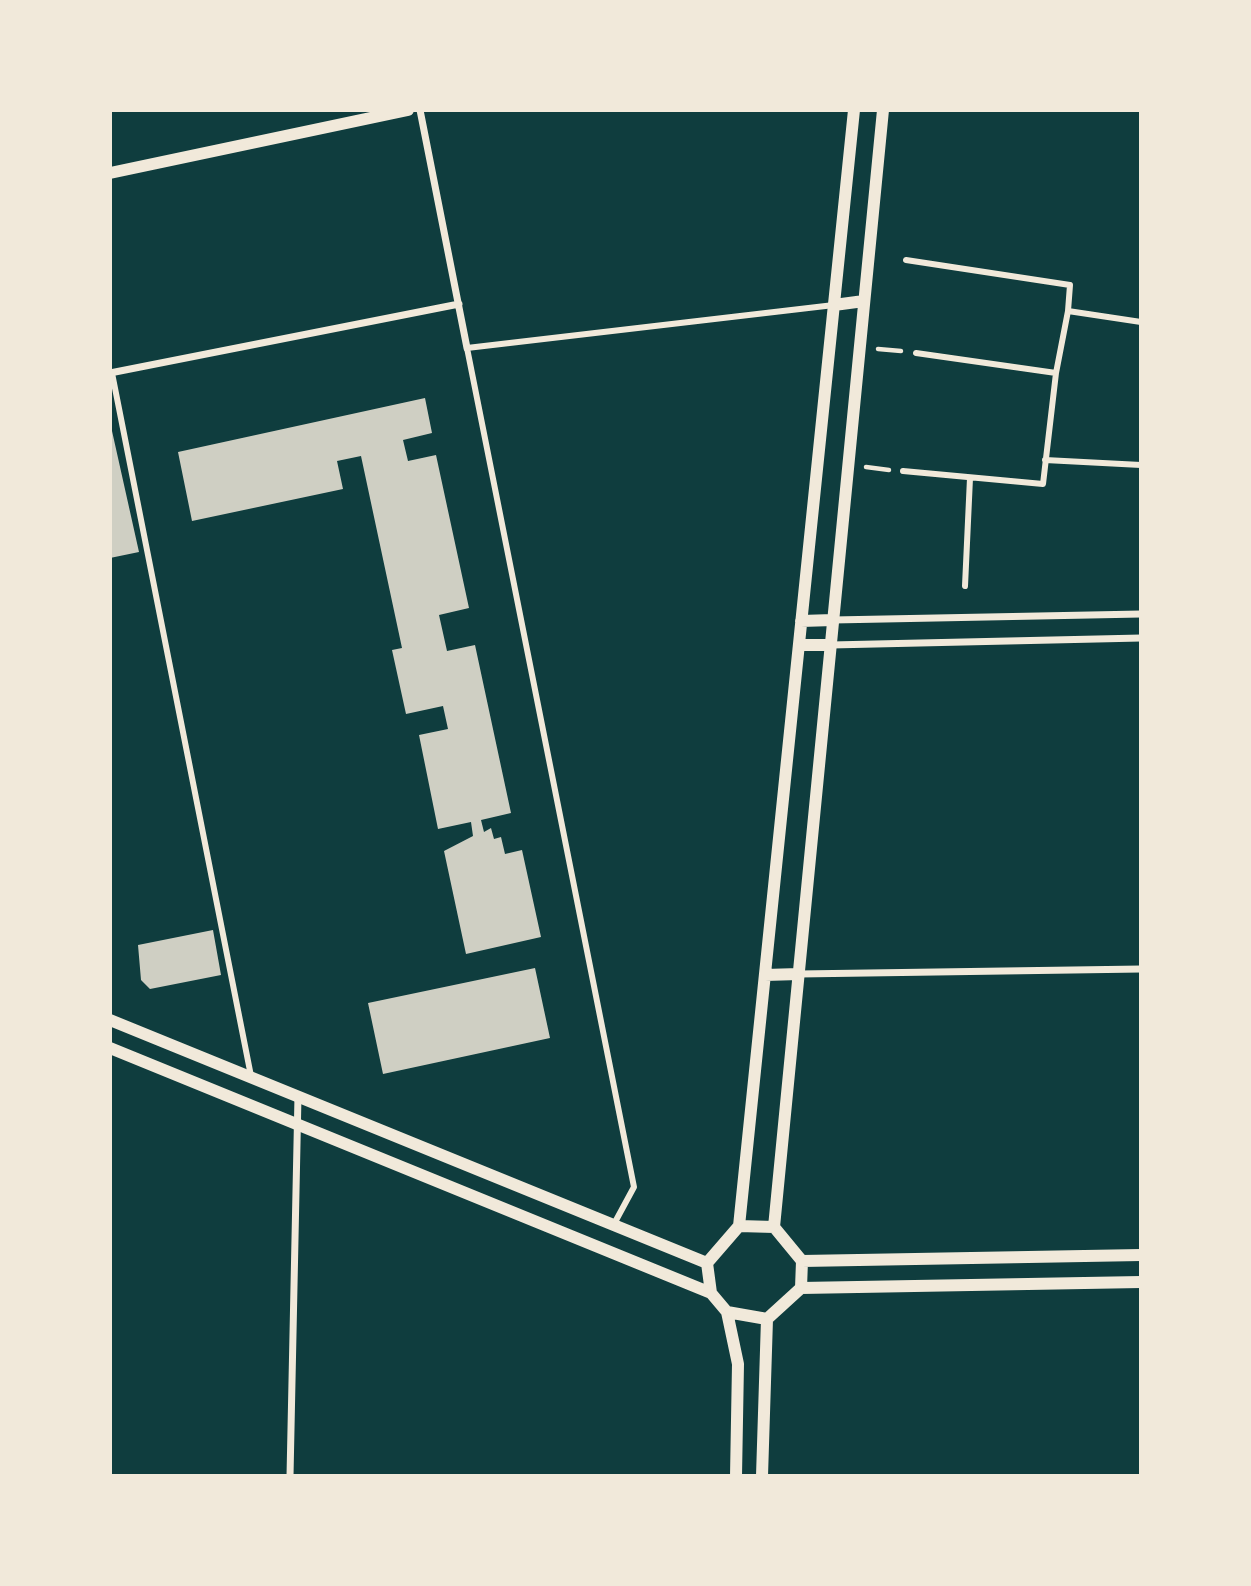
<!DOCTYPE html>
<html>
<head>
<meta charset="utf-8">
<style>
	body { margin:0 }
	#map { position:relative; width:1251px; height:1586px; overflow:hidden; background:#0f3d3e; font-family:"IBM Plex Serif",serif }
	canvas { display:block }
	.frame { position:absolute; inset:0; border:112px solid #f1e9da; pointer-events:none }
</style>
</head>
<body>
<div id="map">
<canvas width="1251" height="1586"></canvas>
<div class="frame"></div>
</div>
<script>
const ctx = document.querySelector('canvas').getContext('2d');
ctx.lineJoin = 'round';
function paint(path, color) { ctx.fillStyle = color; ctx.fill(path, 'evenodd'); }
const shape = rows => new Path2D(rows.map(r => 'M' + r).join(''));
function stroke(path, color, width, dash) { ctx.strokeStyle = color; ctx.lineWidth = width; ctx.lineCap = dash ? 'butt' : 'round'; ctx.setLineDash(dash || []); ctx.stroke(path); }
const building = shape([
	[425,398,432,433,403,440,408,461,436,455,469,608,439,615,447,651,475,645,511,813,481,820,484,832,491,828,494,839,501,837,505,854,522,850,541,937,466,954,444,851,473,836,471,822,438,829,419,735,448,729,443,706,406,714,392,650,402,648,361,456,337,461,343,489,192,521,178,452],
	[110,422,139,552,110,558],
	[213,930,221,975,150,989,141,980,138,945],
	[535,968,550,1038,383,1074,368,1003]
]);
const path = shape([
	[878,349,901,351],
	[866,467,889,470]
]);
const pedestrian = shape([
	[1068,311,1141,322],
	[916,353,1056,373],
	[112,373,251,1076],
	[1045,460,1141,465],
	[903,471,1043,484,1056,373,1068,311,1070,285,906,260],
	[965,586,970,478],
	[614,1224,634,1187,467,348,834,305]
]);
const minor = shape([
	[420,110,467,348],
	[110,373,459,304],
	[833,620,1141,614],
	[831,645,1141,638],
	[799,974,1141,969],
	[290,1476,298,1096]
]);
const tertiary = shape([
	[110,173,408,110],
	[834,305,864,301],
	[801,621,833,620],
	[799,645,831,645],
	[765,975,799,974],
	[110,1020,707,1263],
	[110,1048,711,1293],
	[739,1226,854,110],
	[739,1226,774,1227,802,1261,801,1288,767,1319],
	[739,1226,707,1263,711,1293,727,1312,767,1319],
	[774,1227,883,110],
	[802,1261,1141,1255],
	[801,1288,1141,1282],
	[727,1312,738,1364,736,1476],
	[762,1476,767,1319]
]);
paint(building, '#cfcfc3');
stroke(path, '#f1e9da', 4.5);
stroke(pedestrian, '#f1e9da', 6);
stroke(minor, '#f1e9da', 7);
stroke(tertiary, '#f1e9da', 12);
</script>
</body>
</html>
